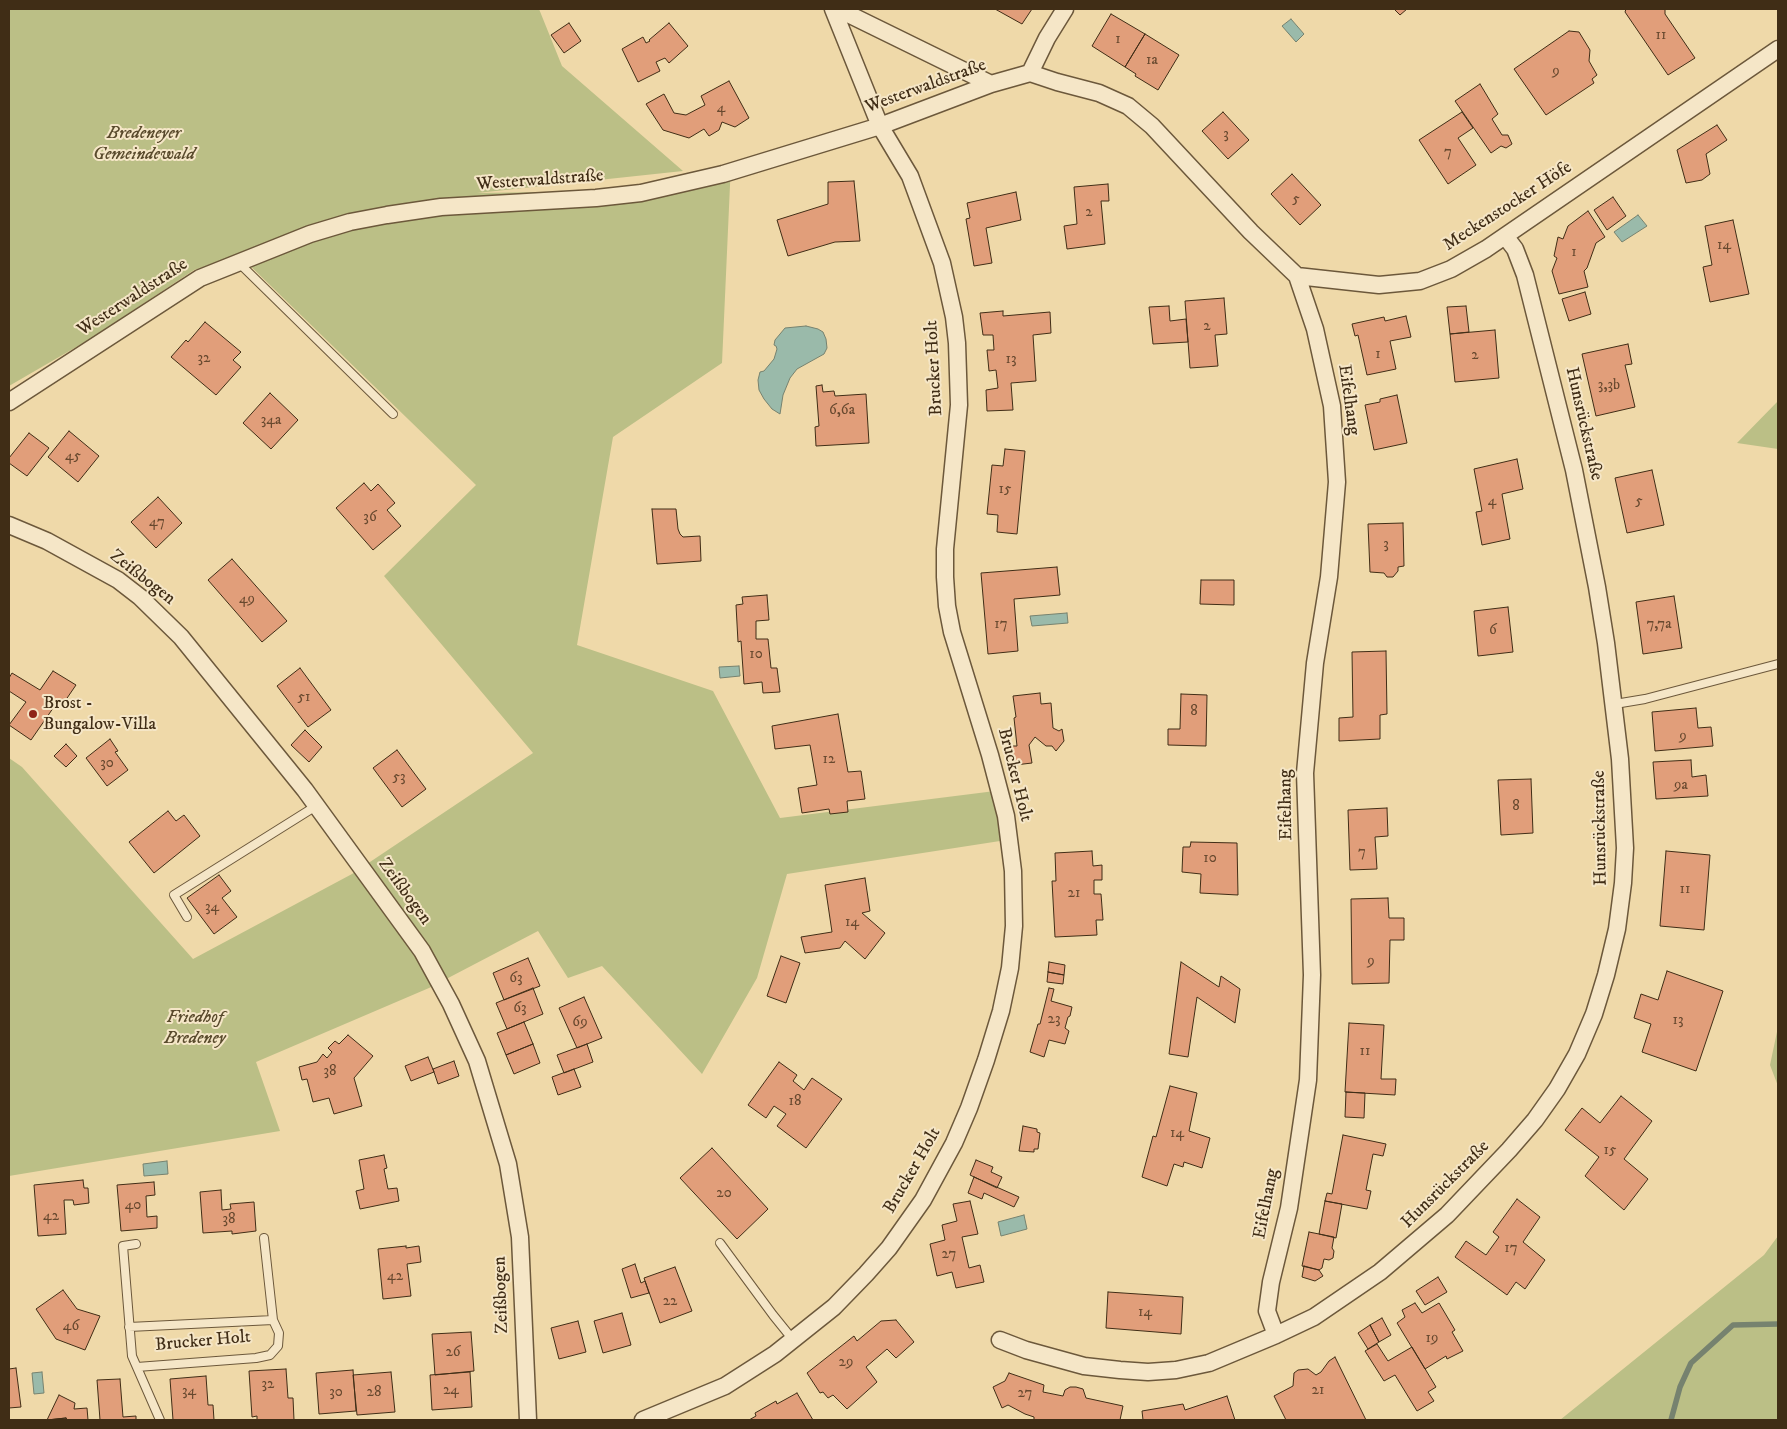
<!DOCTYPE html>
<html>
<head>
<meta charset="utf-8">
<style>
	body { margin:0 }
	#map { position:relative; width:1787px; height:1429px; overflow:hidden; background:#efd9a9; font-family:"IM FELL DW Pica",serif }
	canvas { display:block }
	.frame { position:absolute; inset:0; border:10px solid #402d16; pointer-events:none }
</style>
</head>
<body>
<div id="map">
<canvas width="1787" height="1429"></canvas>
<div class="frame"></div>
</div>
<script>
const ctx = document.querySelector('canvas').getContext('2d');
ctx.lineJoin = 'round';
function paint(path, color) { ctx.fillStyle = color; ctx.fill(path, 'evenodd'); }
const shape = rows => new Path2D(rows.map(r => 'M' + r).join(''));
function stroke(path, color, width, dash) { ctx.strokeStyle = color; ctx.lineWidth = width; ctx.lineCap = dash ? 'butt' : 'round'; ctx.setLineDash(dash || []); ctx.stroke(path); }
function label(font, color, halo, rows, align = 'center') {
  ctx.font = font + ' "IM FELL DW Pica",serif'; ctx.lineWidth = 4; ctx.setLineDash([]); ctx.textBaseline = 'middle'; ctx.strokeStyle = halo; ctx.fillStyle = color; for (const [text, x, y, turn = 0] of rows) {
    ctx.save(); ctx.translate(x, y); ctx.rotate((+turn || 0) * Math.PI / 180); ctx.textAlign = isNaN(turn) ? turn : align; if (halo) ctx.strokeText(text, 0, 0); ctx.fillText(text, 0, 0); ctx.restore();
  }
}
const green = shape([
	[9,9,539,9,562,66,683,171,477,193,611,191,731,163,722,363,613,437,577,645,713,691,780,818,1003,790,1006,816,1000,841,787,874,757,978,702,1074,602,966,568,978,538,931,429,988,256,1062,280,1131,9,1176,9,758,22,767,193,959,352,874,533,753,384,576,476,485,239,255,194,270,90,339,9,386],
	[1778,401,1778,449,1737,443],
	[1778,1027,1778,1086,1770,1065],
	[1778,1236,1778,1420,1560,1420,1764,1255]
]);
const water = shape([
	[1291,19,1304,34,1296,42,1282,26,1291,19],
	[1638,215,1647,226,1622,242,1614,232,1638,215],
	[806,326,818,329,823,332,826,339,827,348,824,354,797,369,790,378,783,395,780,414,772,409,764,399,759,390,758,380,760,372,764,371,774,359,777,349,776,346,774,345,775,340,785,328,806,326],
	[1067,613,1068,623,1032,626,1030,616,1067,613],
	[739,666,740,676,720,678,719,667,739,666],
	[167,1161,168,1174,144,1176,143,1164,167,1161],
	[1024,1215,1027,1229,1001,1236,998,1222,1024,1215],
	[42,1372,44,1393,34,1394,32,1373,42,1372]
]);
const stream = shape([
	[1671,1420,1680,1387,1691,1363,1733,1325,1778,1324]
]);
const building = shape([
	[995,9,1032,9,1022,24,995,9],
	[1394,9,1407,9,1400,15,1394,9],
	[1626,9,1665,9,1665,14,1695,58,1668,75,1625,12,1626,9],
	[1111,14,1145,34,1125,67,1092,46,1111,14],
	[569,23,581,41,564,53,551,35,569,23],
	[669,23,688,46,669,63,665,58,656,62,660,71,638,82,622,49,643,37,646,43,650,41,649,40,669,23],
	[1569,31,1579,32,1590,50,1589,61,1597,75,1592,79,1594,83,1546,115,1514,69,1569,31],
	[1145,34,1179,55,1158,90,1135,76,1136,74,1125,67,1145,34],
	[729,81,749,118,735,127,722,122,719,130,709,136,704,129,689,138,663,130,646,104,664,94,674,113,686,115,705,105,701,96,729,81],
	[1480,84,1498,114,1492,119,1502,135,1508,135,1512,144,1506,148,1501,146,1491,153,1455,101,1480,84],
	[1223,112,1249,140,1228,159,1202,131,1223,112],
	[1462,112,1473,128,1458,138,1476,165,1448,184,1419,140,1462,112],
	[1717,125,1727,140,1706,154,1710,174,1702,180,1686,183,1677,150,1717,125],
	[1292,174,1321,205,1300,225,1271,194,1292,174],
	[854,181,860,241,835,242,788,256,777,220,828,204,828,182,854,181],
	[1108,184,1109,201,1101,201,1105,244,1067,249,1064,226,1077,224,1074,187,1108,184],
	[1016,192,1021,220,986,228,992,263,974,266,966,219,970,218,967,203,1016,192],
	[1613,197,1626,216,1607,230,1594,210,1613,197],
	[1588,211,1605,237,1596,243,1587,268,1584,271,1588,287,1559,294,1552,271,1557,258,1554,256,1558,237,1563,239,1568,226,1588,211],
	[1733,220,1749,294,1710,302,1703,267,1712,265,1705,226,1733,220],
	[1585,292,1591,314,1569,321,1562,299,1585,292],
	[1224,298,1227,334,1215,335,1218,366,1190,368,1185,301,1224,298],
	[1169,306,1170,321,1186,319,1188,342,1153,344,1149,307,1169,306],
	[1466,306,1469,332,1450,334,1447,307,1466,306],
	[1003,311,1003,316,1050,312,1051,333,1033,335,1036,381,1011,383,1013,410,987,411,986,390,998,388,996,370,989,371,987,350,994,350,993,335,983,335,980,313,1003,311],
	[1406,316,1411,337,1390,341,1396,369,1367,375,1358,335,1355,336,1352,324,1384,317,1385,321,1406,316],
	[205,322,241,352,233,360,241,367,216,395,171,357,186,340,188,342,205,322],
	[1495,330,1499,378,1455,382,1450,334,1495,330],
	[1628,344,1632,364,1625,365,1635,407,1596,416,1582,354,1628,344],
	[822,385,823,392,834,391,835,396,866,394,869,443,816,446,815,427,819,426,816,386,822,385],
	[270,393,298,420,271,449,243,423,270,393],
	[1397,395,1407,443,1374,450,1365,405,1380,402,1380,399,1397,395],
	[69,431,99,456,78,482,48,457,69,431],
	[29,433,49,448,27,476,9,463,9,458,29,433],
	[1005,449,1025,451,1017,534,997,532,998,515,987,514,992,465,1003,466,1005,449],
	[1517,459,1523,489,1502,494,1510,539,1482,545,1476,512,1482,511,1474,469,1517,459],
	[1652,470,1664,525,1627,533,1615,478,1652,470],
	[364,483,371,491,378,484,395,503,387,510,401,526,373,550,336,508,364,483],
	[158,497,182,523,156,548,131,522,158,497],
	[652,509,676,509,678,529,680,534,683,537,700,536,701,561,657,564,652,509],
	[1403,523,1404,566,1398,567,1398,571,1393,577,1387,577,1384,573,1370,572,1368,524,1403,523],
	[232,559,287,621,262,642,208,580,232,559],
	[1057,567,1060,595,1014,599,1018,651,988,654,981,573,1057,567],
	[1201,580,1234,580,1234,605,1200,604,1201,580],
	[767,595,769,620,756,621,756,639,768,639,771,668,777,668,780,692,763,693,762,682,744,684,741,641,738,642,736,605,743,604,742,597,767,595],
	[1674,596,1682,648,1643,654,1636,602,1674,596],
	[1508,607,1513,652,1478,656,1474,611,1508,607],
	[1386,651,1387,714,1380,715,1380,739,1339,741,1339,718,1353,717,1352,652,1386,651],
	[300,668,331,710,308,727,277,686,300,668],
	[53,671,76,685,63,704,58,701,31,740,9,725,26,702,9,691,9,678,12,673,40,690,53,671],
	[1040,693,1041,704,1051,703,1053,728,1059,731,1062,729,1064,741,1056,751,1052,746,1046,746,1035,737,1029,745,1032,763,1015,765,1012,746,1017,746,1014,718,1016,717,1013,696,1040,693],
	[1181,694,1207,695,1206,746,1168,745,1168,729,1180,729,1181,694],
	[1696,708,1698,728,1711,727,1713,746,1655,751,1652,712,1696,708],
	[838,714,848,772,861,771,865,799,847,801,848,812,830,814,829,809,802,813,798,788,817,785,810,745,775,749,772,726,838,714],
	[305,730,322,747,309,762,291,745,305,730],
	[110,739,118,751,115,752,128,770,107,786,86,758,110,739],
	[66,744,77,756,66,767,54,756,66,744],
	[397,750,426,789,402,807,373,768,397,750],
	[1691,760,1692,777,1706,775,1708,796,1656,799,1653,762,1691,760],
	[1531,779,1533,833,1501,835,1498,780,1531,779],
	[1387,808,1388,836,1375,837,1377,869,1350,870,1348,810,1387,808],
	[168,811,176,821,184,815,200,836,154,873,129,842,168,811],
	[1191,842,1237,843,1238,895,1200,893,1201,874,1182,872,1183,847,1190,847,1191,842],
	[1092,851,1093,866,1102,865,1102,880,1094,880,1094,894,1101,894,1103,920,1096,920,1097,935,1055,937,1052,881,1056,881,1055,853,1092,851],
	[1666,851,1710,855,1704,930,1660,926,1666,851],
	[219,875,231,891,222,898,237,917,214,934,187,898,219,875],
	[865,878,870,911,862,913,885,933,865,959,845,941,840,948,805,953,801,937,832,932,825,885,865,878],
	[1388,898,1389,918,1404,918,1404,940,1390,940,1389,983,1352,984,1351,899,1388,898],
	[781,956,800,963,786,1003,767,996,781,956],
	[528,958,540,986,504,1000,493,973,528,958],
	[1049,962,1065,965,1064,975,1048,972,1049,962],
	[1181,962,1219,987,1221,976,1240,989,1235,1023,1197,997,1188,1057,1169,1054,1181,962],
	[1667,971,1723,991,1696,1071,1642,1052,1651,1024,1634,1018,1641,994,1658,1000,1667,971],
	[1048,972,1064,975,1063,984,1047,982,1048,972],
	[533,988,543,1014,507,1029,496,1003,533,988],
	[1049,988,1054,989,1051,1001,1072,1007,1070,1016,1068,1017,1065,1028,1069,1031,1065,1044,1049,1040,1044,1057,1030,1052,1038,1024,1040,1024,1049,988],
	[584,997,602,1038,577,1048,559,1008,584,997],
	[524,1022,533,1044,506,1055,497,1033,524,1022],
	[1349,1023,1384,1025,1381,1079,1396,1079,1395,1095,1345,1092,1349,1023],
	[348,1035,373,1056,354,1078,362,1106,334,1114,329,1098,313,1102,307,1079,302,1080,299,1067,317,1062,323,1054,327,1058,332,1052,328,1048,335,1041,339,1044,348,1035],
	[533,1044,540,1063,514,1074,506,1055,533,1044],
	[587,1044,593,1062,564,1073,557,1055,587,1044],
	[428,1057,434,1072,411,1081,405,1066,428,1057],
	[454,1061,459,1076,438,1084,433,1069,454,1061],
	[779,1062,797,1075,793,1081,804,1090,812,1078,842,1099,806,1148,777,1126,786,1114,774,1106,766,1118,748,1105,779,1062],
	[574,1069,581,1087,558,1095,552,1077,574,1069],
	[1170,1086,1197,1093,1189,1131,1210,1138,1202,1168,1184,1162,1183,1167,1174,1164,1167,1186,1142,1177,1153,1136,1156,1137,1170,1086],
	[1346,1092,1365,1093,1364,1118,1345,1117,1346,1092],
	[1621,1096,1652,1121,1624,1159,1648,1179,1624,1210,1585,1176,1599,1157,1565,1130,1582,1108,1600,1123,1621,1096],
	[1023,1126,1037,1129,1037,1132,1040,1133,1038,1149,1034,1149,1034,1152,1019,1151,1023,1126],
	[1343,1135,1386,1144,1383,1156,1373,1154,1366,1190,1371,1191,1367,1209,1325,1201,1327,1193,1332,1194,1343,1135],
	[712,1148,768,1209,737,1239,680,1178,712,1148],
	[384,1155,387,1168,384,1169,388,1189,397,1188,399,1201,360,1209,356,1191,364,1189,359,1160,384,1155],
	[976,1160,993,1167,991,1172,1002,1177,997,1188,970,1175,976,1160],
	[974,1177,1019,1197,1014,1207,984,1193,982,1199,968,1193,974,1177],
	[83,1180,84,1188,88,1188,89,1203,74,1205,73,1200,64,1200,66,1234,38,1236,34,1185,83,1180],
	[154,1182,155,1195,146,1196,147,1217,157,1216,157,1228,121,1231,117,1185,154,1182],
	[221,1190,222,1210,231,1209,230,1204,254,1202,256,1231,232,1234,232,1231,203,1233,200,1192,221,1190],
	[1517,1199,1540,1217,1523,1242,1545,1260,1525,1289,1516,1282,1507,1295,1455,1257,1466,1241,1486,1255,1499,1237,1493,1232,1517,1199],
	[970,1201,978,1234,962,1237,969,1268,980,1265,984,1282,956,1288,952,1272,937,1276,930,1244,945,1240,942,1225,957,1221,953,1204,970,1201],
	[1325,1201,1342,1204,1336,1238,1319,1234,1325,1201],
	[1309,1232,1334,1237,1332,1248,1334,1251,1333,1258,1329,1260,1324,1259,1322,1268,1319,1270,1302,1266,1309,1232],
	[406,1246,406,1248,419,1246,421,1262,407,1264,411,1296,383,1299,378,1249,406,1246],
	[635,1264,641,1283,645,1281,649,1293,631,1298,622,1269,635,1264],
	[1304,1266,1319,1270,1323,1276,1315,1281,1302,1277,1304,1266],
	[675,1267,692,1311,660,1323,644,1278,675,1267],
	[1438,1277,1447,1292,1425,1305,1416,1291,1438,1277],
	[63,1290,77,1309,100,1316,85,1350,56,1339,36,1309,63,1290],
	[1108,1292,1183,1297,1181,1334,1106,1328,1108,1292],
	[1415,1303,1422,1313,1439,1303,1455,1330,1452,1332,1463,1351,1447,1359,1446,1356,1425,1369,1397,1323,1405,1317,1402,1310,1415,1303],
	[622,1313,631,1345,603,1353,594,1321,622,1313],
	[1382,1318,1391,1335,1379,1342,1370,1325,1382,1318],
	[896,1320,914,1342,896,1358,887,1349,866,1367,877,1382,847,1409,833,1395,828,1398,823,1392,820,1393,807,1373,854,1336,857,1341,881,1321,896,1320],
	[578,1321,586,1352,559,1359,551,1328,578,1321],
	[1370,1325,1379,1342,1368,1349,1358,1333,1370,1325],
	[471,1332,474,1371,435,1375,432,1334,471,1332],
	[1377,1344,1388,1361,1412,1347,1436,1387,1428,1392,1434,1401,1417,1411,1395,1375,1384,1381,1365,1351,1377,1344],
	[1335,1357,1366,1420,1286,1420,1274,1396,1293,1386,1294,1373,1298,1370,1308,1369,1316,1375,1321,1372,1329,1361,1335,1357],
	[16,1368,21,1407,9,1408,9,1369,16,1368],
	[286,1369,288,1398,293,1398,294,1420,257,1420,257,1416,252,1417,249,1371,286,1369],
	[353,1370,356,1411,319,1414,316,1373,353,1370],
	[391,1372,395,1412,357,1415,353,1375,391,1372],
	[470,1372,472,1407,432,1410,430,1375,470,1372],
	[1009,1373,1044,1385,1043,1392,1063,1396,1065,1390,1070,1387,1076,1387,1083,1389,1086,1398,1123,1406,1120,1420,1034,1420,1034,1417,1025,1414,1008,1405,1002,1408,993,1387,1005,1381,1009,1373],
	[206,1376,208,1405,213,1405,214,1420,173,1420,170,1379,206,1376],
	[120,1379,123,1417,136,1416,136,1420,100,1420,97,1380,120,1379],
	[797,1393,813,1420,749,1420,756,1416,755,1413,776,1401,777,1404,797,1393],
	[59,1395,75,1403,74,1409,87,1408,88,1420,67,1420,66,1418,47,1420,59,1395],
	[1227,1396,1235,1420,1143,1420,1142,1411,1183,1404,1185,1410,1227,1396],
	[66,1418,67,1420,40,1420,47,1420,66,1418]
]);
const service = shape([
	[239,263,393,414],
	[1615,704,1645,699,1778,664],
	[187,917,174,895,316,806],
	[720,1243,773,1315,794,1341],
	[136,1244,123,1246,132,1356,160,1420],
	[129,1327,273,1320],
	[137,1367,256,1358,270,1355,278,1346,279,1333,273,1320,264,1238]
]);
const minor = shape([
	[838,9,991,84],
	[1030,73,1057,82,1099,93,1128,106,1152,126,1251,232,1297,276,1379,285,1420,281,1451,269,1486,249,1778,49],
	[9,402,200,278,310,234,350,222,387,215,441,207,596,198,641,193,723,174,880,126,991,84,1030,73,1047,38,1065,9],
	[9,525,47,541,118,580,140,597,181,637,305,790,422,951,451,1004,477,1061,508,1164,520,1237,528,1420],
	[1276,1335,1267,1311,1271,1282,1289,1208,1308,1080,1312,975,1305,773,1315,663,1329,577,1337,482,1332,406,1315,329,1297,276],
	[1000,1340,1026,1350,1084,1366,1120,1370,1148,1372,1176,1370,1209,1363,1276,1335,1314,1317,1380,1272,1447,1215,1509,1150,1535,1120,1557,1089,1577,1054,1594,1014,1606,975,1617,929,1623,883,1625,848,1620,759,1606,643,1597,587,1574,470,1525,275,1515,249,1505,236],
	[643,1420,725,1386,775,1354,834,1307,866,1274,889,1248,923,1200,954,1143,969,1108,986,1060,1001,1011,1010,968,1014,926,1013,871,1006,816,990,755,952,632,947,606,945,577,945,549,959,405,957,343,954,317,942,263,910,176,880,126,833,9]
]);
const markers = [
	[33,714,5,"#8f2418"]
];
const numberNames = [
	["11",1661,36],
	["1",1118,40],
	["1a",1152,61],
	["9",1556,72],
	["4",721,109],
	["3",1226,135],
	["7",1448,153],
	["5",1296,200],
	["2",1089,213],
	["14",1724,246],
	["1",1574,253],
	["2",1207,327],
	["1",1378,355],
	["2",1475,356],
	["32",204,359],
	["13",1011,360],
	["3,3b",1609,386],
	["6,6a",842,411],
	["34a",271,421],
	["45",73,457],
	["15",1005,490],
	["4",1492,502],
	["5",1639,502],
	["36",370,518],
	["47",157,523],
	["3",1386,545],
	["49",247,600],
	["17",1001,625],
	["7,7a",1659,625],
	["6",1493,631],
	["10",756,655],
	["51",304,698],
	["8",1194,712],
	["9",1683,737],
	["12",829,760],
	["30",107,764],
	["53",399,778],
	["9a",1681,786],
	["8",1516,807],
	["7",1362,853],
	["10",1210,859],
	["11",1685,890],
	["21",1074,894],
	["34",212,908],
	["14",852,923],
	["9",1371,962],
	["63",516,979],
	["63",520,1009],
	["23",1054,1020],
	["13",1678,1021],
	["69",580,1023],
	["11",1365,1052],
	["38",330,1072],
	["18",795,1102],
	["14",1177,1134],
	["15",1610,1151],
	["20",724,1194],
	["40",133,1206],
	["42",51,1217],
	["38",229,1220],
	["17",1511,1249],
	["27",949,1255],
	["42",395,1277],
	["22",670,1302],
	["14",1145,1313],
	["46",71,1327],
	["19",1432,1339],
	["26",453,1353],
	["29",846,1363],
	["32",268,1385],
	["24",451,1391],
	["21",1318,1391],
	["34",189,1392],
	["30",336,1393],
	["28",374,1393],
	["27",1025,1394]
];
const streetNames = [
	["Westerwaldstraße",926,87,-20],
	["Westerwaldstraße",540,181,-4],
	["Meckenstocker Höfe",1508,207,-33],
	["Westerwaldstraße",133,298,-33],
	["Brucker Holt",935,368,-93],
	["Eifelhang",1348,400,82],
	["Hunsrückstraße",1583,424,77],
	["Zeißbogen",142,578,38],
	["Brucker Holt",1014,775,76],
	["Eifelhang",1287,805,-91],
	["Hunsrückstraße",1601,828,-91],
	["Zeißbogen",404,892,54],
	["Brucker Holt",913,1171,-60],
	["Hunsrückstraße",1446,1185,-45],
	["Eifelhang",1267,1204,-79],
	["Zeißbogen",502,1295,-92],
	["Brucker Holt",203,1342,-5]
];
const parkNames = [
	["Bredeneyer",144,134],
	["Gemeindewald",144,155],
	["Friedhof",195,1018],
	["Bredeney",195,1039]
];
const poiNames = [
	["Brost -",43,704],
	["Bungalow-Villa",43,725]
];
paint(green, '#bbbf86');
paint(water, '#9abaaa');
stroke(water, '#76826f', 1);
stroke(stream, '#76826f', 5.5);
paint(building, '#e19e7a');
stroke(building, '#402d16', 1);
stroke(service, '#6c583b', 10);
stroke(minor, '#6c583b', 19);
stroke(service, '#f5e6c7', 8);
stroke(minor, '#f5e6c7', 16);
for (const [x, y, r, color] of markers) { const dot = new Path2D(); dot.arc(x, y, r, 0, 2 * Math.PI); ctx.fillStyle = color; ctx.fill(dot); stroke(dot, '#f5e6c7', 2); }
label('15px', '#68492f', null, numberNames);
label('18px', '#402d16', '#f5e6c7', streetNames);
label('italic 18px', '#594a2c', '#f5e6c7', parkNames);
label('18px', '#402d16', '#f5e6c7', poiNames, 'left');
</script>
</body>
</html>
